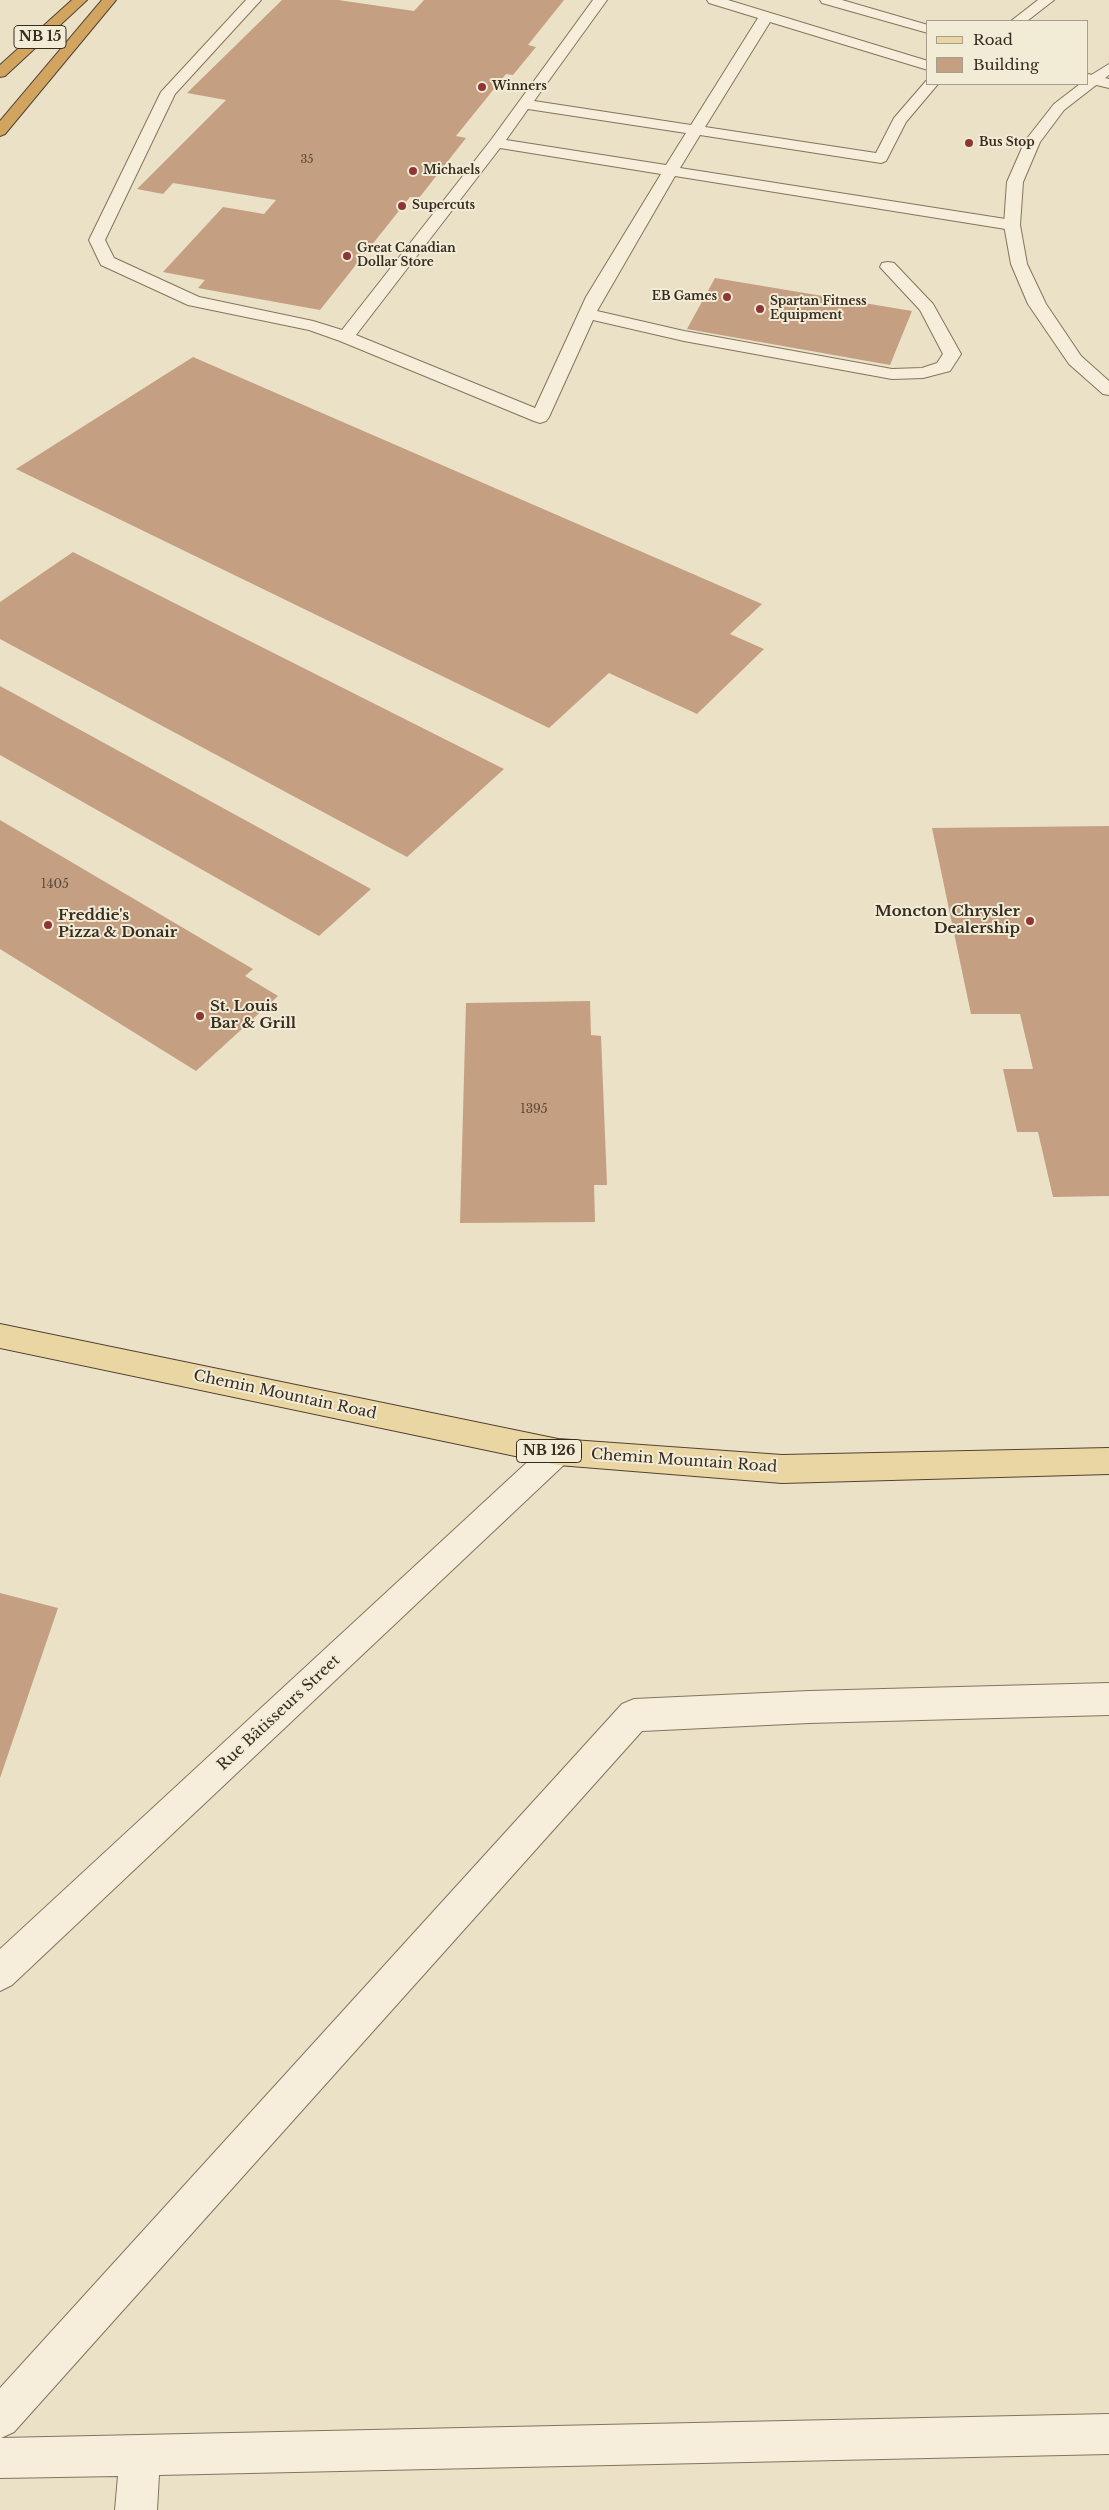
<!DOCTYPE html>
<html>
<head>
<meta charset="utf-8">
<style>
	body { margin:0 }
	#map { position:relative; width:1109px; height:2510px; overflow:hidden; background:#eae1c7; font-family:"Libre Baskerville",serif }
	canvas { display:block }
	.legend { position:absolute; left:926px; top:20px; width:162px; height:65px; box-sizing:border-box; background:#f2ebd6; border:1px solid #a79f8d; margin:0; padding:6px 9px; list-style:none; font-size:15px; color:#362c20 }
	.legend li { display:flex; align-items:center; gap:10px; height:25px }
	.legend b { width:25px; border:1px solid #a79f8d }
</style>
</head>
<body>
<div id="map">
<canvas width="1109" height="2510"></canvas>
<ul class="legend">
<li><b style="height:6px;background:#ead6a3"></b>Road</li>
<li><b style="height:14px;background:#c59f81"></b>Building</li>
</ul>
</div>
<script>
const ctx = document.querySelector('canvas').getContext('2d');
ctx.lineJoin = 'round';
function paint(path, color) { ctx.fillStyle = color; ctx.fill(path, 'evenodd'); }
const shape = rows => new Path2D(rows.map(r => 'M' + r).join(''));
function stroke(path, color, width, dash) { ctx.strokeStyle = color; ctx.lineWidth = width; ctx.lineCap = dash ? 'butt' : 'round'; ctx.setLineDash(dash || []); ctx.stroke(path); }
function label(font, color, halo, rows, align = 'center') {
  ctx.font = font + ' "Libre Baskerville",serif'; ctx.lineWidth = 4; ctx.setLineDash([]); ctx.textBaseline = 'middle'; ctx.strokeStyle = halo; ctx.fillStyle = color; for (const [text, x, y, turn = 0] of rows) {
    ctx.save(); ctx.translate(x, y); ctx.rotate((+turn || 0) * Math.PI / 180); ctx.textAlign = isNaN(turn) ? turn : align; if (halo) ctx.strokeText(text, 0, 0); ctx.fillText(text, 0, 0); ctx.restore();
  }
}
const building = shape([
	[282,0,338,0,414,11,424,0,564,0,528,45,536,47,513,75,506,74,456,136,466,138,419,198,410,197,320,310,198,288,205,280,163,272,223,207,264,214,276,200,173,183,163,194,137,189,226,100,187,93],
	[715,278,912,311,890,365,687,329],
	[193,357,762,604,730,634,764,649,697,714,609,673,549,728,16,469],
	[73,552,504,769,407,857,0,639,0,602],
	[0,686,371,889,319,936,0,755],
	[0,820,253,969,245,976,278,996,196,1071,0,949],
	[1109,826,1109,1196,1053,1197,1038,1132,1017,1132,1003,1069,1033,1069,1020,1014,971,1014,932,828],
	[590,1001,591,1035,601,1036,607,1185,594,1185,595,1222,460,1223,466,1003],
	[0,1593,58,1608,0,1778]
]);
const service = shape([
	[246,0,261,0,175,94,105,240,114,258,199,297,313,321,342,330,491,140,593,0,607,0,534,101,691,125,758,18,709,3,707,0,728,0,928,61,928,70,770,22,705,127,876,153,894,118,926,81,928,80,928,84,938,84,906,122,886,161,881,163,700,135,680,168,1012,220,1020,225,1012,230,675,176,597,311,684,331,892,369,922,368,937,363,943,354,920,310,880,267,882,263,888,262,894,263,933,304,961,354,950,371,923,378,892,379,684,341,593,320,549,417,546,421,540,423,534,421,340,341,309,330,188,305,101,265,99,261,89,240,161,92,246,0],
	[528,109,686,133,666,165,506,140,528,109],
	[500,148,661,174,586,297,535,408,356,335,500,148],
	[820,0,842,0,928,25,928,33,822,3,820,0],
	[1038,0,1054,0,1027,21,1011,21,1038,0],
	[1088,74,1109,79,1109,88,1088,83,1088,74],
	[1109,1683,1109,1715,809,1723,642,1731,14,2432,1,2438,1109,2414,1109,2454,159,2475,157,2510,115,2510,118,2476,0,2478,0,2388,622,1704,634,1699,809,1691,1109,1683]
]);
const minor = shape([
	[558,1439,568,1443,573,1452,568,1461,12,1985,0,1991,0,1949,548,1443,558,1439]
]);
const tertiary = shape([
	[1109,64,1109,75,1064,110,1040,142,1023,182,1020,225,1027,264,1046,304,1081,356,1109,381,1109,395,1103,394,1069,364,1028,304,1011,264,1004,225,1007,182,1025,141,1054,104,1080,84,1088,84,1088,77,1109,64]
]);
const primary = shape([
	[0,1324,558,1439,782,1455,1109,1448,1109,1474,782,1483,558,1465,0,1348,0,1324]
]);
const motorway = shape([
	[72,0,87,0,5,76,0,77,0,65,72,0],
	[102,0,116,0,5,134,0,136,0,121,102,0]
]);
const markers = [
	[482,87,5,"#8e3634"],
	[969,143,5,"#8e3634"],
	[413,171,5,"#8e3634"],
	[402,206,5,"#8e3634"],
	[347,256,5,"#8e3634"],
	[727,297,5,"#8e3634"],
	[760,309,5,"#8e3634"],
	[1030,921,5,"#8e3634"],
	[48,925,5,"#8e3634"],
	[200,1016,5,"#8e3634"]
];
const farNumbernames = [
	["35",307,160]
];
const farPoinames = [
	["Winners",492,87],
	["Bus Stop",979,143],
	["Michaels",423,171],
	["Supercuts",412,206],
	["Great Canadian",357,249],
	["Dollar Store",357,263],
	["EB Games",717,297,"right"],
	["Spartan Fitness",770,302],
	["Equipment",770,316]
];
const numberNames = [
	["1405",55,885],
	["1395",534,1110]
];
const shields = [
	[40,37,52],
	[549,1451,65]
];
const shieldNames = [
	["NB 15",40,37],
	["NB 126",549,1451]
];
const poiNames = [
	["Moncton Chrysler",1020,912,"right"],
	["Dealership",1020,929,"right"],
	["Freddie's",58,916],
	["Pizza & Donair",58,933],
	["St. Louis",210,1007],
	["Bar & Grill",210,1024]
];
const streetNames = [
	["Chemin Mountain Road",285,1395,12],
	["Chemin Mountain Road",684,1461,4],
	["Rue Bâtisseurs Street",279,1713,-43]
];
paint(building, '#c59f81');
stroke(service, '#84745e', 2);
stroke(minor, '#84745e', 2);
stroke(tertiary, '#84745e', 2);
stroke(primary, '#534232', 2);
stroke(motorway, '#534232', 2);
paint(service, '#f6eeda');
paint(minor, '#f6eeda');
paint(tertiary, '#f6eeda');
paint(primary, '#ead6a3');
paint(motorway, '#d1a460');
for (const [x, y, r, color] of markers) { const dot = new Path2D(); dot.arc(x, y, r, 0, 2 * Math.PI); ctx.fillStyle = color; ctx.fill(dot); stroke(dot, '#f2ebd6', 2); }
label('11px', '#5a4938', null, farNumbernames);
label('bold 12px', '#362c20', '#f2ebd6', farPoinames, 'left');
label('12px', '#5a4938', null, numberNames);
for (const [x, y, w] of shields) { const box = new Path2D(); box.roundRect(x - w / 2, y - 11.5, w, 23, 4); ctx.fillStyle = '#f2ebd6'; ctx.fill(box); stroke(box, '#362c20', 1); }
label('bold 14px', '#362c20', null, shieldNames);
label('bold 15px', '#362c20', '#f2ebd6', poiNames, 'left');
label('15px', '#362c20', '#f2ebd6', streetNames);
</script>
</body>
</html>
